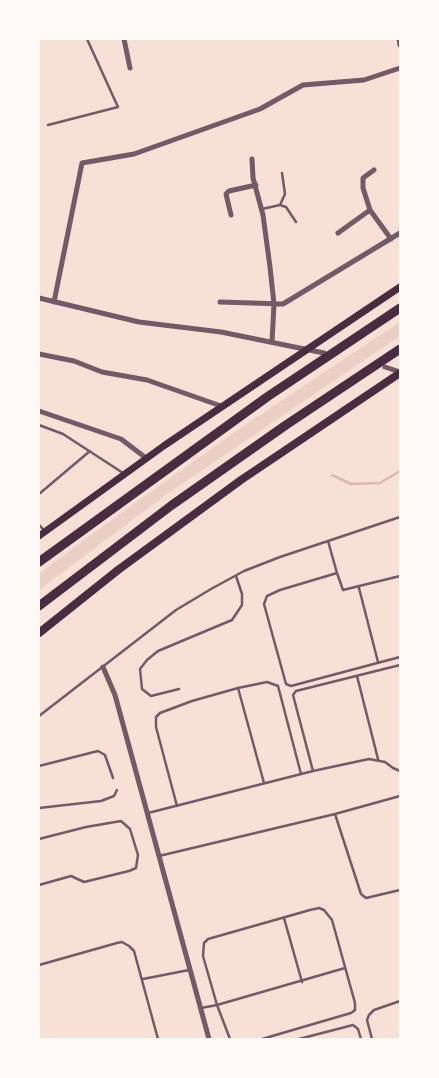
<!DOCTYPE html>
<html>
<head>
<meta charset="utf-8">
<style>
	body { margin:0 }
	#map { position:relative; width:439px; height:1078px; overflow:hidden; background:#f7e1d7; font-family:"Noto Sans",sans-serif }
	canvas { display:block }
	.frame { position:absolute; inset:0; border:40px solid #fffaf5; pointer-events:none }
</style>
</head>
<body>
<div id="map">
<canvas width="439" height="1078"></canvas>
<div class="frame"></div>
</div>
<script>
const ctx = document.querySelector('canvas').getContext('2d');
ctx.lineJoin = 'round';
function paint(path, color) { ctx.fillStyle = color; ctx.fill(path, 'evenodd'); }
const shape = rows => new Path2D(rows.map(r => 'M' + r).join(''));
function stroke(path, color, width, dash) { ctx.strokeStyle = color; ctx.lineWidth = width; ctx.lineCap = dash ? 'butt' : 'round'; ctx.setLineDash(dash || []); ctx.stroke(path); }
const green = shape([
	[400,322,400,336,170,492,39,590,39,574,89,536,239,429]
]);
const stream = shape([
	[332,475,351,484,380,483,400,471]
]);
const service = shape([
	[48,125,118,107,87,39],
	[280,205,285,194,282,173],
	[262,209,280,205,286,207,296,222],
	[39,425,63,434,123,473],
	[39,494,90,451],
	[39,525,44,530],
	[328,541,337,573,280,590,267,596,264,604,286,684,291,686,400,657],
	[337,573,343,590,400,576],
	[359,588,378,662],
	[357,676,378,759],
	[238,688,264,783],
	[179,689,151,696,142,689,140,669,147,660,158,651,232,620,242,605,242,594,236,576],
	[39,716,176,610,211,589,244,571,280,557,400,517],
	[39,766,98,751,105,755,113,778],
	[313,771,293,695,296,691,400,665],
	[177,806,156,727,156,717,160,713,192,701,238,688,267,682,278,686,301,774],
	[39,808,101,801,114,796,117,790],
	[148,813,313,771,369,759,385,762,393,768,400,771],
	[335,814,361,894,366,898,400,890],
	[39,839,86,827,121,821,130,829,138,855,136,868,129,871,84,882,71,876,39,885],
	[159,856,335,814,400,796],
	[284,918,302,982],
	[39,965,117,943,122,942,129,946,134,951,158,1039],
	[143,979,189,970],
	[201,1008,217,1005,203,956,204,943,208,939,310,910,319,908,324,910,332,920,355,1003,355,1010,351,1013,262,1039],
	[230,1039,217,1005,345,968],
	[299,1039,353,1025,358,1029,361,1039],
	[372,1039,367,1020,369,1015,374,1010,400,1001]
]);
const minor = shape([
	[124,39,130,68],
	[399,39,400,45],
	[252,159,253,178,263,215,270,267,274,304,272,342],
	[374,170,363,178,363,188,370,210,391,239],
	[231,215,226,194,229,191,256,185],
	[338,233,370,210],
	[39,298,139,322,221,332,324,353],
	[54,302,82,163,134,154,260,109,303,85,364,80,400,68],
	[220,302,283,304,400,233],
	[39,354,74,361,102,372,147,380,221,406],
	[385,367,400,372],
	[39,411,121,439,146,458],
	[103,667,115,695,209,1039]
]);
const secondary = shape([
	[39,536,165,445,400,287]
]);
const trunk = shape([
	[39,633,118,570,241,480,400,373]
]);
const motorway = shape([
	[39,562,267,397,400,308],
	[39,606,172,505,286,425,400,349]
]);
paint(green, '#ebcfc5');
stroke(stream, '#dcb8b0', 2.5);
stroke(service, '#755966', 2.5);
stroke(minor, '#755966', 5);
stroke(secondary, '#4a2c40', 7);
stroke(trunk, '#4a2c40', 8);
stroke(motorway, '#4a2c40', 9);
</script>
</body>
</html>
